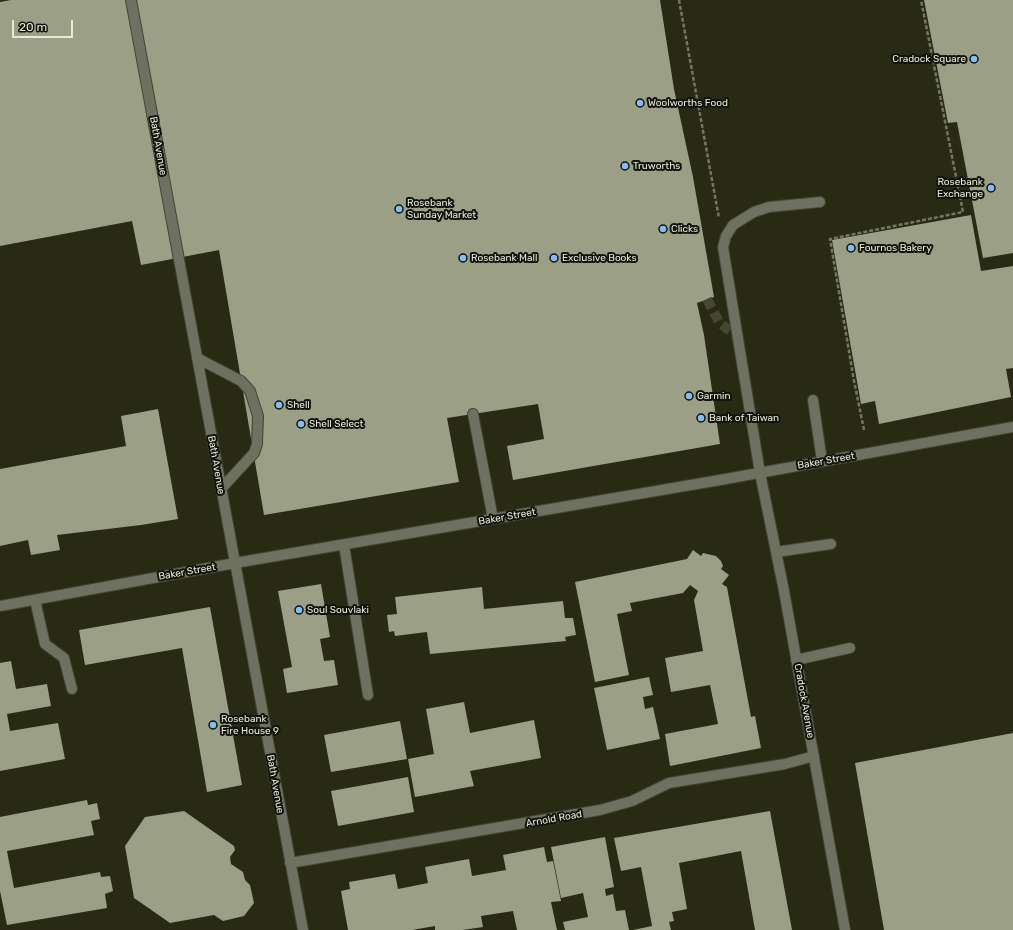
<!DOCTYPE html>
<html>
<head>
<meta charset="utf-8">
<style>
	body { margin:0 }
	#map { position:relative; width:1013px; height:930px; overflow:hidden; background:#282a14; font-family:Rubik,sans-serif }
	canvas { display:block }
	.scale { position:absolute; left:12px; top:20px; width:61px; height:18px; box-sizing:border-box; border:2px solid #e7e9db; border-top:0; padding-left:5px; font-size:12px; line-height:14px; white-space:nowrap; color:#e7e9db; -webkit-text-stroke:3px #111208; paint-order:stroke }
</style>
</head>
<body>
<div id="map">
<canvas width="1013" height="930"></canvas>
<div class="scale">20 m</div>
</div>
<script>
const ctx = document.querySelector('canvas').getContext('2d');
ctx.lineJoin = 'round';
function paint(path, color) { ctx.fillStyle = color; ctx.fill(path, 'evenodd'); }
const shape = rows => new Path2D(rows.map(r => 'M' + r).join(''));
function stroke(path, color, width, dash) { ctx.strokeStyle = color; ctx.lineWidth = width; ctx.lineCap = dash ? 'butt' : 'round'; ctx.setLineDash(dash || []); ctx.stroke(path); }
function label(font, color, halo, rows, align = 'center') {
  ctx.font = font + ' Rubik,sans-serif'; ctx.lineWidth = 4; ctx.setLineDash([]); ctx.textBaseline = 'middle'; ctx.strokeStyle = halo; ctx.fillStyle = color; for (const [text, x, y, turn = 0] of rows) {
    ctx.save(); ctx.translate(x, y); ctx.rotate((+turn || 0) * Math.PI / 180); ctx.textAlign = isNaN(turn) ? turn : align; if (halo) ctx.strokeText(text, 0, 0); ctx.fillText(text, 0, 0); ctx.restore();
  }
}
const building = shape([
	[11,0,660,0,674,89,693,177,714,297,697,303,704,335,720,444,513,480,507,446,544,439,538,404,447,418,459,482,264,515,219,250,141,265,132,221,0,246,0,2],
	[924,0,1013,0,1013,253,983,258,957,122,948,123],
	[971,215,981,271,1013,266,1013,368,1006,369,1011,397,879,424,875,401,861,404,832,240],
	[158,409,178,519,141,525,57,535,60,550,31,555,28,540,0,546,0,469,126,446,121,416],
	[693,550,701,556,703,553,716,556,721,561,723,566,721,569,729,575,722,584,727,587,751,717,755,716,761,748,670,766,665,734,718,724,710,685,671,692,665,658,703,651,694,600,698,591,690,585,683,593,630,603,632,611,617,614,629,675,595,682,575,582,687,559],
	[321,584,330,637,320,639,324,661,334,660,338,685,287,693,283,669,292,667,278,591],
	[482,587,484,609,563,601,565,618,573,618,576,635,565,637,566,641,430,654,427,632,395,636,394,631,389,632,387,615,397,614,395,597],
	[210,607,242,785,207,792,182,648,85,665,79,630],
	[11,661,16,689,47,684,51,706,7,714,10,731,58,723,65,759,0,771,0,663],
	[649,677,653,695,643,697,645,709,653,707,660,739,607,750,594,688],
	[464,702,470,733,534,720,541,758,470,771,474,786,415,797,408,759,434,754,426,709],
	[400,721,407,759,331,772,324,735],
	[1013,733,1013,930,884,930,855,763],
	[408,777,414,812,338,826,331,791],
	[87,800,88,805,97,803,100,819,91,821,94,835,7,851,14,888,100,872,101,877,110,876,113,891,105,894,107,908,7,925,0,891,0,817],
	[184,811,234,846,235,850,230,857,231,864,243,872,245,880,250,885,254,903,244,916,223,921,214,915,170,923,134,898,125,846,145,817],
	[770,811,792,930,755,930,741,851,679,863,687,909,672,912,674,921,669,922,671,930,633,930,652,926,641,867,621,871,614,838],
	[605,837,614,887,605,889,606,896,613,894,616,911,625,910,629,930,565,930,563,922,588,917,583,893,561,898,551,847],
	[544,847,547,862,553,861,561,901,551,902,557,930,517,930,513,911,481,916,483,927,463,930,435,930,435,926,412,930,348,930,341,891,350,889,349,882,395,874,398,889,428,883,425,867,469,859,472,876,506,870,503,855]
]);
const minorTunnel = shape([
	[707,299,719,322,736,336]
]);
const path = shape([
	[679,0,719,218],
	[864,430,854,381,830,239,963,212,921,0]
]);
const minor = shape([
	[131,0,303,930],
	[820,202,769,207,754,212,733,225,726,236,723,247,760,473,784,591,845,930],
	[197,358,241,381,250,391,258,416,257,444,254,453,221,489],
	[813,400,822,461],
	[473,414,493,519],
	[344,545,368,695],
	[776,552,831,544],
	[35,600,45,644,64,658,72,689],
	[0,606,235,563,720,480,1013,427],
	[796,660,850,648],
	[290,863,600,810,632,801,669,783,785,764,814,756]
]);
const markers = [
	[974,59,4,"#80bdfa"],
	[640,103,4,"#80bdfa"],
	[625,166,4,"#80bdfa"],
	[991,188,4,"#80bdfa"],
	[399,209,4,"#80bdfa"],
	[663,229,4,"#80bdfa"],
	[851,248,4,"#80bdfa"],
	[463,258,4,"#80bdfa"],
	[554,258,4,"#80bdfa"],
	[689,396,4,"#80bdfa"],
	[279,405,4,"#80bdfa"],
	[701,418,4,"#80bdfa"],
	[301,424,4,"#80bdfa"],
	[299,610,4,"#80bdfa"],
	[213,725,4,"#80bdfa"]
];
const poiNames = [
	["Cradock Square",966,59,"right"],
	["Woolworths Food",648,103],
	["Truworths",633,166],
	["Rosebank",983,182,"right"],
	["Exchange",983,194,"right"],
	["Rosebank",407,203],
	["Sunday Market",407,215],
	["Clicks",671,229],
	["Fournos Bakery",859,248],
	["Rosebank Mall",471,258],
	["Exclusive Books",562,258],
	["Garmin",697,396],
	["Shell",287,405],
	["Bank of Taiwan",709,418],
	["Shell Select",309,424],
	["Soul Souvlaki",307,610],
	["Rosebank",221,719],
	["Fire House 9",221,731]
];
const streetNames = [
	["Bath Avenue",158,146,80],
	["Baker Street",826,461,-10],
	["Bath Avenue",216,465,80],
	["Baker Street",507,517,-10],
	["Baker Street",187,572,-10],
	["Cradock Avenue",804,701,80],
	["Bath Avenue",275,784,80],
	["Arnold Road",554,819,-10]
];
paint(building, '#9b9f85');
stroke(minorTunnel, '#454732', 10, [10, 5]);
stroke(minor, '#434530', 12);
stroke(path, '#757764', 2.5, [4, 2]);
stroke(minor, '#6e7060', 10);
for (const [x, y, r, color] of markers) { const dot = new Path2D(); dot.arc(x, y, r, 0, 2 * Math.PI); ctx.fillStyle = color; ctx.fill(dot); stroke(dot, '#111208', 1.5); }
label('10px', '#e7e9db', '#111208', poiNames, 'left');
label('10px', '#e7e9db', '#111208', streetNames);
</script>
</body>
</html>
